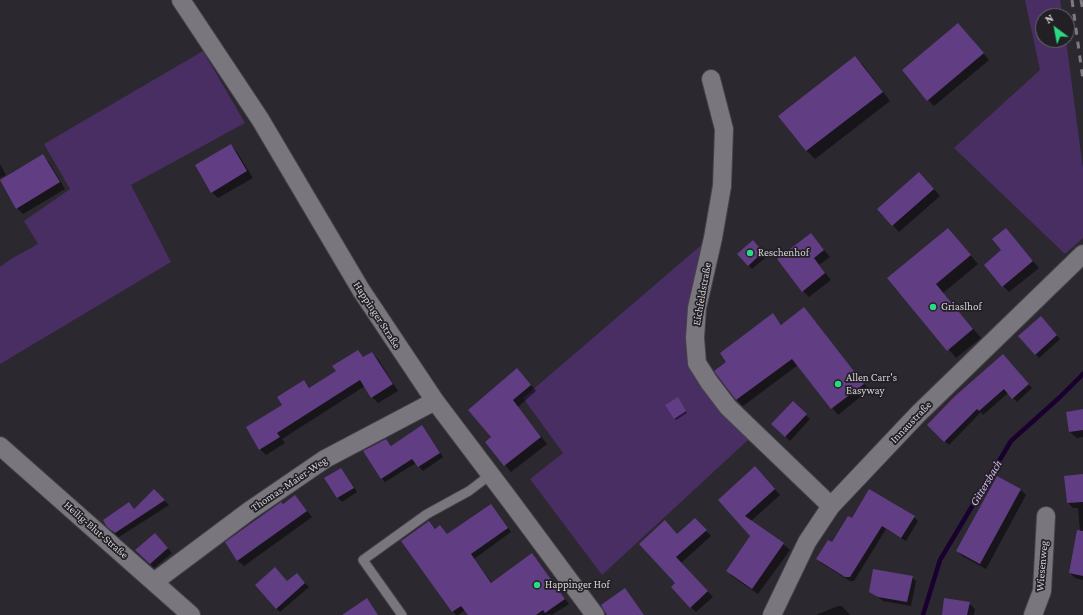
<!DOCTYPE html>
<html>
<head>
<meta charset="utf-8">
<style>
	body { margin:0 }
	#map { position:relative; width:1083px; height:615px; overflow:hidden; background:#2b282f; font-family:"Crimson Pro",serif }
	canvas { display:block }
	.north { position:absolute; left:1035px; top:8px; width:40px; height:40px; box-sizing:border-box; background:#221f25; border:1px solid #69676c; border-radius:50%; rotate:328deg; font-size:11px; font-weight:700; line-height:16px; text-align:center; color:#d4d2d6 }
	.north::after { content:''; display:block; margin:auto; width:14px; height:18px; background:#2dd884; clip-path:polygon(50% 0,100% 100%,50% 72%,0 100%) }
</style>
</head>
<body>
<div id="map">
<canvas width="1083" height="615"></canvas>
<div class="north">N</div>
</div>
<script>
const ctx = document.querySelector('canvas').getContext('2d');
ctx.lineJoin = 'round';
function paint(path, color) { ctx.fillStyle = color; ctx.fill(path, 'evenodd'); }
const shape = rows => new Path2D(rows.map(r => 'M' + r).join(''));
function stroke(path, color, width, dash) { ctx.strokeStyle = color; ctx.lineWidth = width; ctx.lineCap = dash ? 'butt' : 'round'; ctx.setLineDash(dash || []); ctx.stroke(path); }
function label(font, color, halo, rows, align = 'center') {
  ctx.font = font + ' "Crimson Pro",serif'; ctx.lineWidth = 3.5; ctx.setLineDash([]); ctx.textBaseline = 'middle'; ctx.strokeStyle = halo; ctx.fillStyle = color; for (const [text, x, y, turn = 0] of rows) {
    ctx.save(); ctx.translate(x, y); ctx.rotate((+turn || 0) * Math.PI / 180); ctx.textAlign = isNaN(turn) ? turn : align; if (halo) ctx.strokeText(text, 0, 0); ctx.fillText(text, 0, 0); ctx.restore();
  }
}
const green = shape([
	[1025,0,1060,0,1061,5,1062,16,1043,16,1043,40,1066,40,1083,169,1083,238,1065,254,954,148,1040,70],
	[203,51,245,123,131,185,171,262,0,364,0,267,11,259,38,244,24,221,70,189,44,144],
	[706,241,693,366,748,440,602,575,530,479,563,453,523,398]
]);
const shadow = shape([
	[964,30,989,60,934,106,928,100],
	[855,57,863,65,890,101,815,159,807,151,779,116],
	[231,145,237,152,253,178,218,198,212,192],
	[43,156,49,162,65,189,23,214,17,208],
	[0,164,6,175,0,178],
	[926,180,940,196,899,232,878,209],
	[948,229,978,264,943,293,981,338,956,358,888,278],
	[811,234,830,257,819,265,831,280,809,297,803,291],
	[1012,236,1039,268,1009,292,1003,286,1003,250],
	[757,246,766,257,752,269,748,265],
	[804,308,869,390,838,415,798,365,743,406,737,400,716,371,728,362,773,315,782,325],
	[1044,321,1060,339,1039,358,1035,354],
	[358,351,364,358,372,353,378,359,398,391,378,403,372,397,365,386,282,439,285,443,266,455,260,449,283,406,304,381,310,388,337,371],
	[1006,359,1032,388,1017,402,1008,393,983,415,981,412,949,445,928,425],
	[523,376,536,391,518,407,547,444,511,472,486,442,492,438],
	[679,400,687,413,676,420,674,418],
	[793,402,810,419,790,441,776,428],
	[1083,410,1083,437,1077,438,1070,432],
	[425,431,443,457,423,471,416,463,385,482,381,478,386,440,392,446],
	[341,469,357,492,342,502,338,498,326,478],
	[761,474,780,495,751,521,783,544,790,550,758,594,733,577,727,571,752,536,719,500],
	[1083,475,1083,580,1075,578,1070,573,1082,554,1078,508,1073,508,1068,503],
	[997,477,1021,490,1026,495,986,569,962,556,957,551],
	[154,490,169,505,119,537,112,531,129,503,134,509],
	[295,496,312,517,244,566,238,561,226,542],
	[491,505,511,532,474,559,492,583,532,555,569,604,552,615,548,614,546,615,469,615,465,610,458,615,456,615,402,542,429,522,436,529,440,526,447,535],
	[914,517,918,521,906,541,886,529,854,581,850,581,821,563,817,559,833,544,852,519],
	[695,519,711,536,681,563,713,597,696,612,691,607,676,583,640,544,678,535],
	[159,538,172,553,154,568,137,550],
	[296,574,309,587,280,612,276,608,287,582],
	[912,577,916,581,911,606,883,601,870,591],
	[969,603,975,609,974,615,943,615],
	[838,606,842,606,850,615,816,615]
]);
const stream = shape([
	[923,615,940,560,1011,441,1060,397,1083,374]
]);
const building = shape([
	[958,23,984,53,927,101,902,70],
	[855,56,883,92,806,151,778,116],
	[231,144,247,171,211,193,195,165],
	[43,154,60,182,16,209,0,180],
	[919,172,934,189,892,226,877,209],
	[948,228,971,255,936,284,973,329,947,351,887,278],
	[1006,228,1033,261,1002,287,984,265,1001,250,992,239],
	[811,233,824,250,814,258,825,273,802,292,777,259],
	[753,240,763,252,748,266,737,254],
	[804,307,864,384,831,409,792,359,736,400,714,371,726,362,720,353,773,313,781,325],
	[1041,316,1057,335,1035,355,1018,336],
	[358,350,363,357,372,352,393,384,371,398,360,380,277,433,280,437,259,450,246,427,282,405,277,397,304,380,309,388,336,371,332,366],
	[1003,354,1029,384,1012,399,1004,389,979,411,977,409,944,442,927,425,954,397],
	[517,368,531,385,513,400,541,437,504,466,485,442,491,437,468,410],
	[678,397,686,411,674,419,665,405],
	[793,401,807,414,785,437,771,424],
	[1083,409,1083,430,1069,432,1066,412],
	[422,425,440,453,418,467,412,459,381,479,363,451,386,439,391,446],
	[755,466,775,489,745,516,784,543,752,589,726,571,750,536,718,500],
	[341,468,354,488,337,498,324,478],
	[1083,474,1083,502,1067,503,1064,476],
	[997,476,1021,489,980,564,956,551],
	[154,489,165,500,115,533,107,527,103,520,129,502,134,509],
	[869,489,915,516,901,538,882,526,850,577,845,577,816,559,828,540,832,542,848,516,852,518],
	[295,495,307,511,237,561,225,542,281,502,283,504],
	[491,504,508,528,471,554,491,583,532,553,565,599,545,613,543,610,536,615,468,615,461,606,452,612,401,541,429,521,435,529,440,525,447,534],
	[695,518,707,530,676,557,708,591,690,608,671,587,675,583,639,544,665,520,677,534],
	[1077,530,1083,531,1083,576,1069,573],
	[155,533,168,548,150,564,135,550],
	[275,567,287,581,297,573,305,583,276,609,255,585],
	[873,569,913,576,907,602,878,597,869,592],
	[625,588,644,615,607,615,601,605],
	[367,598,378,615,342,615],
	[944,598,970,602,967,615,942,615]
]);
const lane = shape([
	[402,615,363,560,427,514,469,491,490,475]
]);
const street = shape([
	[181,0,260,119,361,290,435,401,512,503,595,615],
	[711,79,724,129,722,186,713,238,697,308,695,338,697,363,709,382,728,407,831,506],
	[0,446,191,615],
	[154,582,249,511,325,459,435,401],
	[772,615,807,542,831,506,918,414,1083,254],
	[1033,615,1042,591,1046,516]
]);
const rail = shape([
	[1072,0,1083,80],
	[1081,0,1083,11]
]);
const markers = [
	[750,253,4,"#2dd884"],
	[933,307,4,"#2dd884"],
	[838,384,4,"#2dd884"],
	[537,585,4,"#2dd884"]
];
const poiNames = [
	["Reschenhof",758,253],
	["Griaslhof",941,307],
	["Allen Carr's",846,378],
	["Easyway",846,391],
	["Happinger Hof",545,585]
];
const streetNames = [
	["Eichfeldstraße",702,294,-80],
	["Happinger Straße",377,315,57],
	["Innaustraße",911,422,-46],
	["Thomas-Maier-Weg",289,484,-34],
	["Heilig-Blut-Straße",96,530,41],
	["Wiesenweg",1042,566,-85]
];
const waterNames = [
	["Gittersbach",986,483,-59]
];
paint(green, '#492e64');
paint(shadow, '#0007');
stroke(stream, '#1a002e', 4.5);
paint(building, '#613d84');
stroke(lane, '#464349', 11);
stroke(street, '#464349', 20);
stroke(lane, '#79767e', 9);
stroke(street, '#79767e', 18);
stroke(rail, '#7d7b80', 3, [7, 7]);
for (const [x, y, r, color] of markers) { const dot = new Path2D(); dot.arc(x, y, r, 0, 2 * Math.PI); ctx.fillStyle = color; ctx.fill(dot); stroke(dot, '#221f25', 1.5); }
label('11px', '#d4d2d6', '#221f25', poiNames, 'left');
label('11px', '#d4d2d6', '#221f25', streetNames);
label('italic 12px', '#d4b8f5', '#221f25', waterNames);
</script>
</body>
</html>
